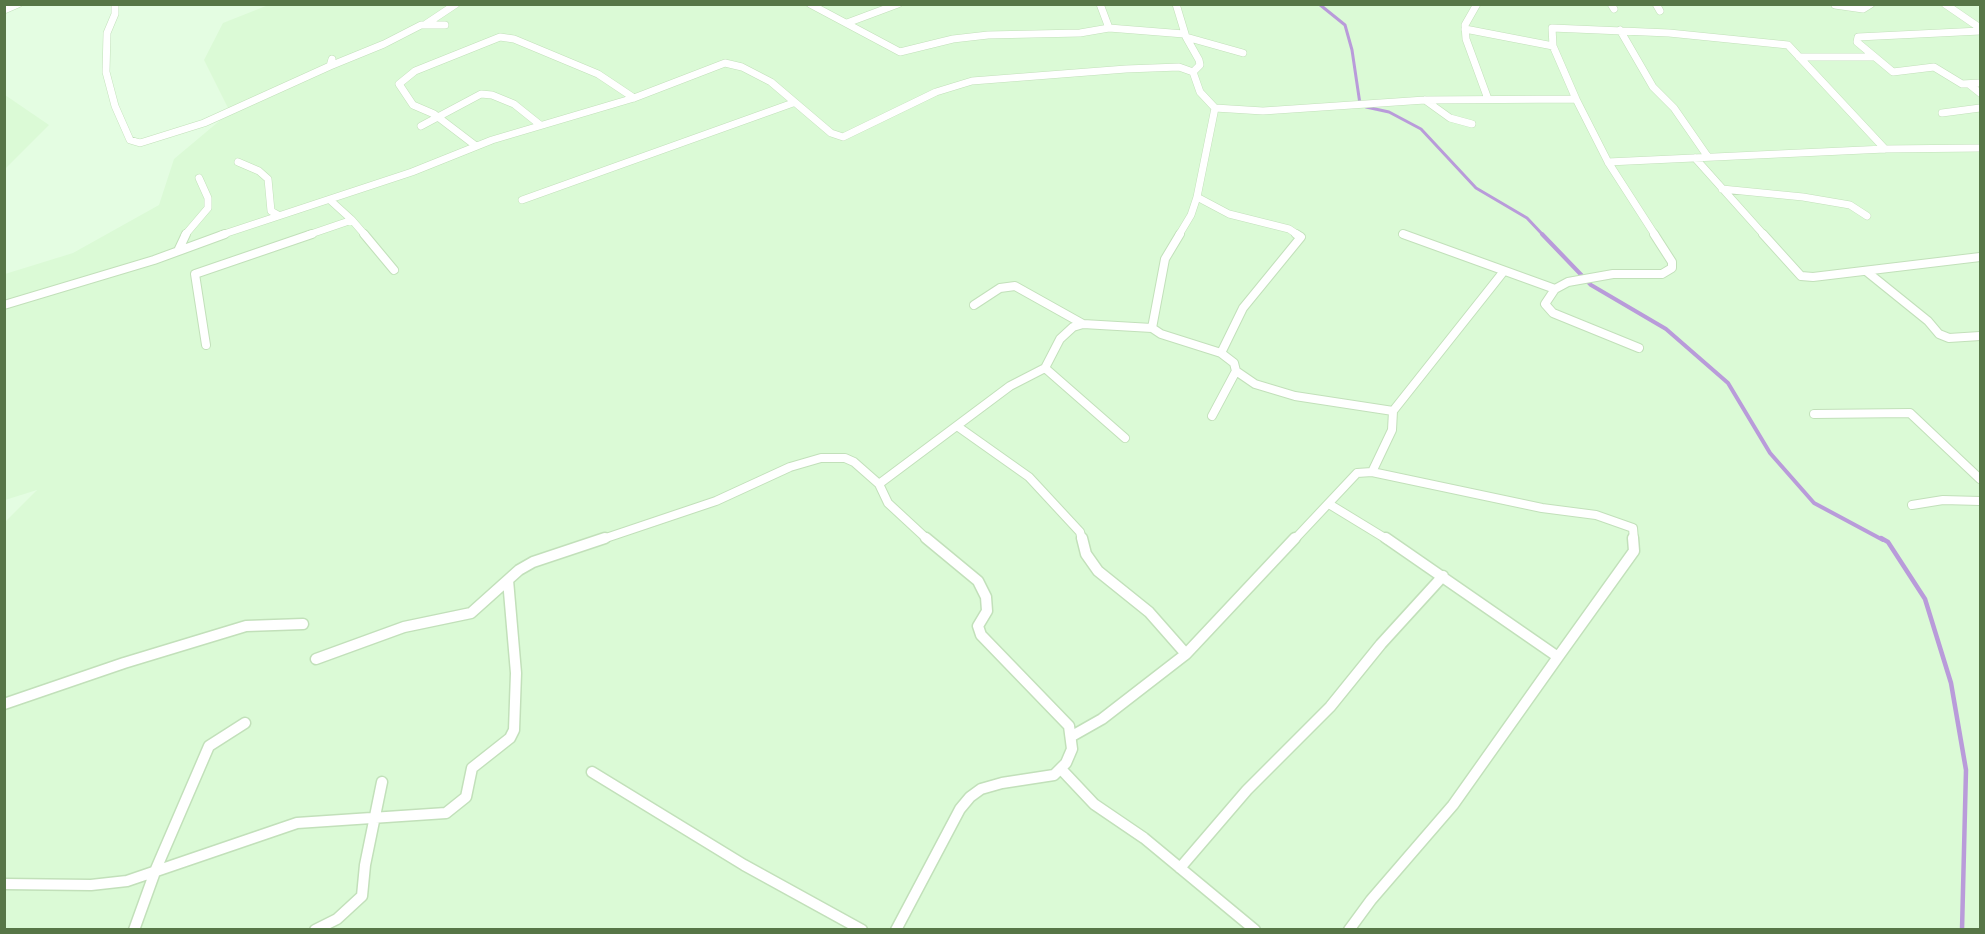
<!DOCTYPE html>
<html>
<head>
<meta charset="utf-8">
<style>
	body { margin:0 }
	#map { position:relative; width:1985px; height:934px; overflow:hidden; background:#e4fde2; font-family:Barlow,sans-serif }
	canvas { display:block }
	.frame { position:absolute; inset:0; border:6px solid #577647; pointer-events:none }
</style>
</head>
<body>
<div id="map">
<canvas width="1985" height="934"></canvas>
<div class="frame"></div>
</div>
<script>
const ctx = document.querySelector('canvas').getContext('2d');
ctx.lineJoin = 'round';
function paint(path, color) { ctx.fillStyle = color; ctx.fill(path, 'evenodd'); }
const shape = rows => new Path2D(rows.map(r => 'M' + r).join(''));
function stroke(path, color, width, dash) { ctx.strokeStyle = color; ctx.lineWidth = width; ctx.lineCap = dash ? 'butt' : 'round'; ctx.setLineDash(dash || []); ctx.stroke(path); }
const residential = shape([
	[271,4,1980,5,1980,929,5,930,5,522,37,490,5,500,5,274,73,253,159,205,174,159,230,112,204,60,223,23],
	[5,95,49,125,5,169]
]);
const streamFar2 = shape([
	[1319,4,1345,25,1352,50,1360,104],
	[1366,107,1389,112,1421,129,1476,188,1527,218,1543,235]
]);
const streamFar1 = shape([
	[1542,234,1591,285,1666,329,1728,383,1770,453,1814,503,1883,540]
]);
const stream = shape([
	[1881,538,1888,542,1925,599,1951,683,1966,770,1962,930]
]);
const minorFar2 = shape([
	[115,4,115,14,107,33,106,72,115,106,130,140,140,143,204,123,330,66,332,59],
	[810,4,900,52,953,39,988,35,1080,33,1109,28,1184,34],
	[1100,4,1109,28],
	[1176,4,1186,37,1199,60,1200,65,1193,72],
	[1477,4,1465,25,1466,39,1488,99],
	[1611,4,1614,9],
	[1656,4,1660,11],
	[1945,4,1980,28],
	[1835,5,1863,9,1871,4],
	[4,10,18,4],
	[847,23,898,4],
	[426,24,456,4],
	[1465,29,1553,46],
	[1620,30,1653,87,1674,108,1708,157],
	[1980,31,1858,37,1857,42,1893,72,1934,67,1962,84,1980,83],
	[1186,37,1243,53],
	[1799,57,1874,57],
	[330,66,384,44,421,25,445,25],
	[1970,85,1980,93],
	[1425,100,1450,118,1472,124],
	[1215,108,1263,111,1425,100,1576,99],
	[1942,113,1980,108],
	[421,126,481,94,492,95,514,104,539,124],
	[476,146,434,114,413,105,399,84,415,71,500,37,514,39,598,74,634,98],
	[1695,158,1764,235],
	[238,162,259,171,268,179,271,211,278,215],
	[1608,162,1885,149,1980,148],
	[1722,189,1803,197,1850,205,1867,216],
	[1197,197,1229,214,1289,229,1298,235],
	[522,200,793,103],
	[352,220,365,235],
	[1403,234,1406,235],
	[185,235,208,208,208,198,199,178],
	[221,235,412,172,492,140,634,98,725,63,742,67,771,82,831,133,843,137,936,92,972,81,1126,69,1179,67,1193,72,1200,92,1215,108,1197,197,1191,215,1179,235],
	[308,235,352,220,330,200],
	[1655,235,1608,162,1576,99,1553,46,1552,28,1669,33,1788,45,1885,149]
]);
const minorFar1 = shape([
	[364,234,394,270],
	[1403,234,1555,289],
	[1763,234,1801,276,1813,277,1980,257],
	[178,251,186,234],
	[1866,271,1928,321,1939,334,1949,338,1980,336],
	[4,305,154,260,225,234],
	[974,305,1000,288,1015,286,1083,324],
	[1152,328,1161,334,1221,353,1234,363,1236,371,1212,416],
	[206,345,195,274,312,234],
	[1639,348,1553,313,1545,304,1555,289,1568,282,1613,274,1662,274,1672,268,1672,262,1654,234],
	[1221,353,1243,308,1301,237,1296,234],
	[1045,368,1125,438],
	[1236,371,1255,384,1295,396,1393,411],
	[1814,414,1910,413,1980,479],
	[957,426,1029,477,1080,532,1082,540],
	[1372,472,1542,508,1596,515,1633,528,1634,540],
	[1329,504,1388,540],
	[1912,505,1943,500,1980,501],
	[600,540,716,501,790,467,821,458,845,458,854,462,879,484],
	[928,540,888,503,879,484,1010,386,1045,368,1060,339,1073,327,1083,324,1152,328,1165,259,1180,234],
	[1294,540,1357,473,1372,472,1392,430,1393,411,1504,271]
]);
const minor = shape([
	[1186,654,1295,538],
	[1558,657,1634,551,1633,538],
	[316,659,404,627,471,613,519,570,533,562,605,538],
	[4,704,124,663,246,626,303,624],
	[1072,736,1102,719,1186,654,1149,612,1098,571,1086,554,1082,538],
	[1061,769,1094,804,1144,838,1255,930],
	[592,772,744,865,862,930],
	[1180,868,1247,790,1330,707,1381,644,1443,576],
	[4,884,91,885,127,881,297,823,446,813,466,797,472,768,510,738,514,730,516,673,508,580],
	[134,930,156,869,209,746,245,723],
	[315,930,337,919,362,896,365,865,382,782],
	[896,930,960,809,970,797,981,789,1002,783,1054,775,1066,763,1072,749,1069,726,981,635,978,626,987,611,986,597,978,581,926,538],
	[1349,930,1371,900,1453,805,1558,657,1386,538]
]);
paint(residential, '#dbfad6');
stroke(streamFar2, '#b99bda', 3);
stroke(streamFar1, '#b99bda', 4);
stroke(stream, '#b99bda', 4.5);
stroke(minorFar2, '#c2e0ba', 8);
stroke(minorFar1, '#c2e0ba', 10);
stroke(minor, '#c2e0ba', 13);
stroke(minorFar2, '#fff', 7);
stroke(minorFar1, '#fff', 8);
stroke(minor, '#fff', 10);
</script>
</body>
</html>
